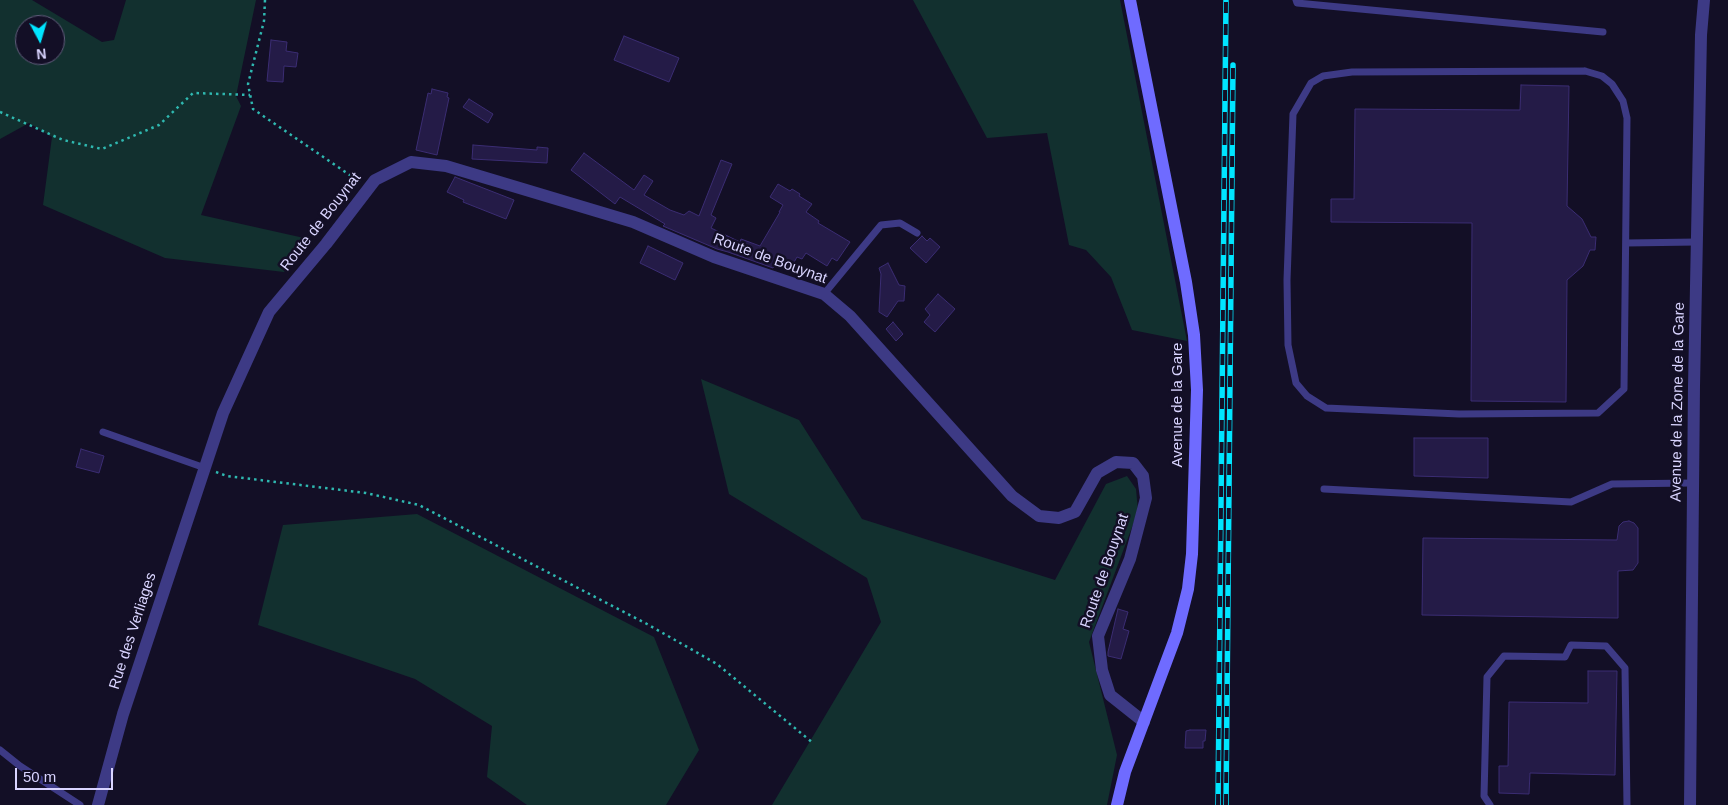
<!DOCTYPE html>
<html>
<head>
<meta charset="utf-8">
<style>
	body { margin:0 }
	#map { position:relative; width:1728px; height:805px; overflow:hidden; background:#130f26; font-family:Helvetica,sans-serif }
	canvas { display:block }
	.north { position:absolute; left:15px; top:15px; width:50px; height:50px; box-sizing:border-box; background:#130f26; border:1px solid #625e7d; border-radius:50%; rotate:174deg; font-size:14px; font-weight:700; line-height:20px; text-align:center; color:#d9d4ff }
	.north::after { content:''; display:block; margin:auto; width:18px; height:22px; background:#00e5ff; clip-path:polygon(50% 0,100% 100%,50% 72%,0 100%) }
	.scale { position:absolute; left:15px; top:768px; width:98px; height:22px; box-sizing:border-box; border:2px solid #d9d4ff; border-top:0; padding-left:6px; font-size:15px; line-height:18px; white-space:nowrap; color:#d9d4ff; -webkit-text-stroke:4px #130f26; paint-order:stroke }
</style>
</head>
<body>
<div id="map">
<canvas width="1728" height="805"></canvas>
<div class="north">N</div>
<div class="scale">50 m</div>
</div>
<script>
const ctx = document.querySelector('canvas').getContext('2d');
ctx.lineJoin = 'round';
function paint(path, color) { ctx.fillStyle = color; ctx.fill(path, 'evenodd'); }
const shape = rows => new Path2D(rows.map(r => 'M' + r).join(''));
function stroke(path, color, width, dash) { ctx.strokeStyle = color; ctx.lineWidth = width; ctx.lineCap = dash ? 'butt' : 'round'; ctx.setLineDash(dash || []); ctx.stroke(path); }
function label(font, color, halo, rows, align = 'center') {
  ctx.font = font + ' Helvetica,sans-serif'; ctx.lineWidth = 5; ctx.setLineDash([]); ctx.textBaseline = 'middle'; ctx.strokeStyle = halo; ctx.fillStyle = color; for (const [text, x, y, turn = 0] of rows) {
    ctx.save(); ctx.translate(x, y); ctx.rotate((+turn || 0) * Math.PI / 180); ctx.textAlign = isNaN(turn) ? turn : align; if (halo) ctx.strokeText(text, 0, 0); ctx.fillText(text, 0, 0); ctx.restore();
  }
}
const green = shape([
	[0,0,32,0,102,42,114,40,126,0,256,0,236,96,241,106,201,215,313,240,284,272,165,258,43,205,52,137,29,123,0,139],
	[25,25,55,25,55,55,25,55],
	[913,0,1120,0,1187,341,1132,330,1111,277,1086,250,1069,245,1047,133,987,138],
	[701,379,799,420,862,519,1055,580,1106,484,1127,476,1136,489,1138,511,1089,642,1117,755,1107,805,772,805,881,622,867,578,729,494],
	[417,514,654,637,699,750,666,805,527,805,487,777,492,726,415,679,258,625,283,525]
]);
const building = shape([
	[624,36,679,58,669,82,614,60,624,36],
	[271,40,287,42,286,51,298,53,296,67,284,66,283,82,267,81,271,40],
	[1521,85,1569,86,1567,206,1582,219,1591,237,1596,237,1595,250,1590,250,1583,266,1567,280,1566,402,1471,401,1472,223,1331,222,1331,199,1354,199,1355,109,1520,110,1521,85],
	[432,89,448,93,447,97,449,98,437,155,416,150,428,93,431,94,432,89],
	[469,99,493,114,488,123,463,107,469,99],
	[473,145,537,150,537,147,548,148,547,163,472,159,473,145],
	[584,153,634,190,644,175,653,181,644,195,670,210,684,215,689,211,699,216,721,160,732,164,711,215,716,218,711,228,740,242,741,239,760,246,780,212,779,212,783,205,770,197,778,184,790,191,792,189,800,194,799,196,812,204,806,212,819,221,818,223,850,242,837,261,832,258,827,266,806,253,802,259,797,257,789,271,776,263,773,268,728,252,717,249,663,226,665,224,620,197,615,204,571,170,584,153],
	[455,177,514,200,506,219,463,202,464,200,447,192,455,177],
	[922,236,927,241,930,238,940,247,926,263,910,248,922,236],
	[648,246,683,263,675,280,640,263,648,246],
	[888,263,899,285,905,286,904,301,898,301,887,317,879,312,881,274,879,268,888,263],
	[938,294,955,309,935,332,924,322,930,315,925,309,938,294],
	[893,322,903,334,896,341,886,329,893,322],
	[1414,438,1488,438,1488,478,1414,476,1414,438],
	[81,449,104,456,99,473,76,467,81,449],
	[1629,521,1634,523,1638,528,1638,563,1633,570,1618,571,1618,618,1422,615,1423,538,1617,540,1619,526,1623,522,1629,521],
	[1118,609,1128,612,1123,629,1129,631,1121,659,1108,656,1108,652,1118,609],
	[1588,671,1617,671,1615,775,1530,773,1529,794,1499,793,1499,766,1508,766,1509,702,1588,703,1588,671],
	[1190,730,1206,730,1205,741,1203,741,1203,748,1185,748,1186,731,1190,730]
]);
const path = shape([
	[265,0,264,21,248,84,253,109,360,182],
	[0,112,63,140,102,149,159,125,193,93,250,95],
	[216,472,227,476,366,493,419,505,647,624,717,664,813,743]
]);
const lane = shape([
	[1296,0,1297,3,1603,32],
	[1585,71,1602,76,1612,84,1623,101,1627,118,1624,389,1598,413,1459,414,1326,408,1307,396,1296,383,1288,345,1287,280,1293,114,1311,83,1323,76,1352,72,1585,71],
	[1626,243,1697,242],
	[824,294,881,225,900,223,917,233],
	[103,432,205,468],
	[1324,489,1571,502,1612,484,1693,483],
	[0,750,20,766,80,805],
	[1490,805,1484,796,1487,677,1504,656,1565,657,1571,645,1606,646,1625,668,1627,805]
]);
const street = shape([
	[98,805,123,714,223,413,269,312,326,244,375,180,411,162,446,166,633,222,714,257,824,294,850,316,1012,496,1039,516,1059,518,1075,512,1097,473,1116,462,1133,463,1143,476,1146,498,1130,559,1098,636,1102,670,1110,695,1144,722],
	[1690,805,1694,386,1701,35,1704,0]
]);
const secondary = shape([
	[1117,805,1125,772,1177,633,1188,589,1192,554,1197,390,1194,335,1186,282,1130,0]
]);
const rail = shape([
	[1218,805,1226,0],
	[1226,805,1233,65]
]);
const streetNames = [
	["Route de Bouynat",321,222,-52],
	["Route de Bouynat",770,259,20],
	["Avenue de la Zone de la Gare",1678,402,-89],
	["Avenue de la Gare",1178,405,-90],
	["Route de Bouynat",1105,571,-71],
	["Rue des Verliages",133,631,-72]
];
paint(green, '#12302f');
paint(building, '#241b47');
stroke(building, '#3b2d73', 1);
stroke(path, '#2fb8b0', 2.5, [2.5, 4]);
stroke(lane, '#3d3a85', 7);
stroke(street, '#3d3a85', 12);
stroke(secondary, '#6f6bff', 12);
stroke(rail, '#00e5ff', 5.5);
stroke(rail, '#130f26', 4, [11]);
label('15px', '#d9d4ff', '#130f26', streetNames);
</script>
</body>
</html>
